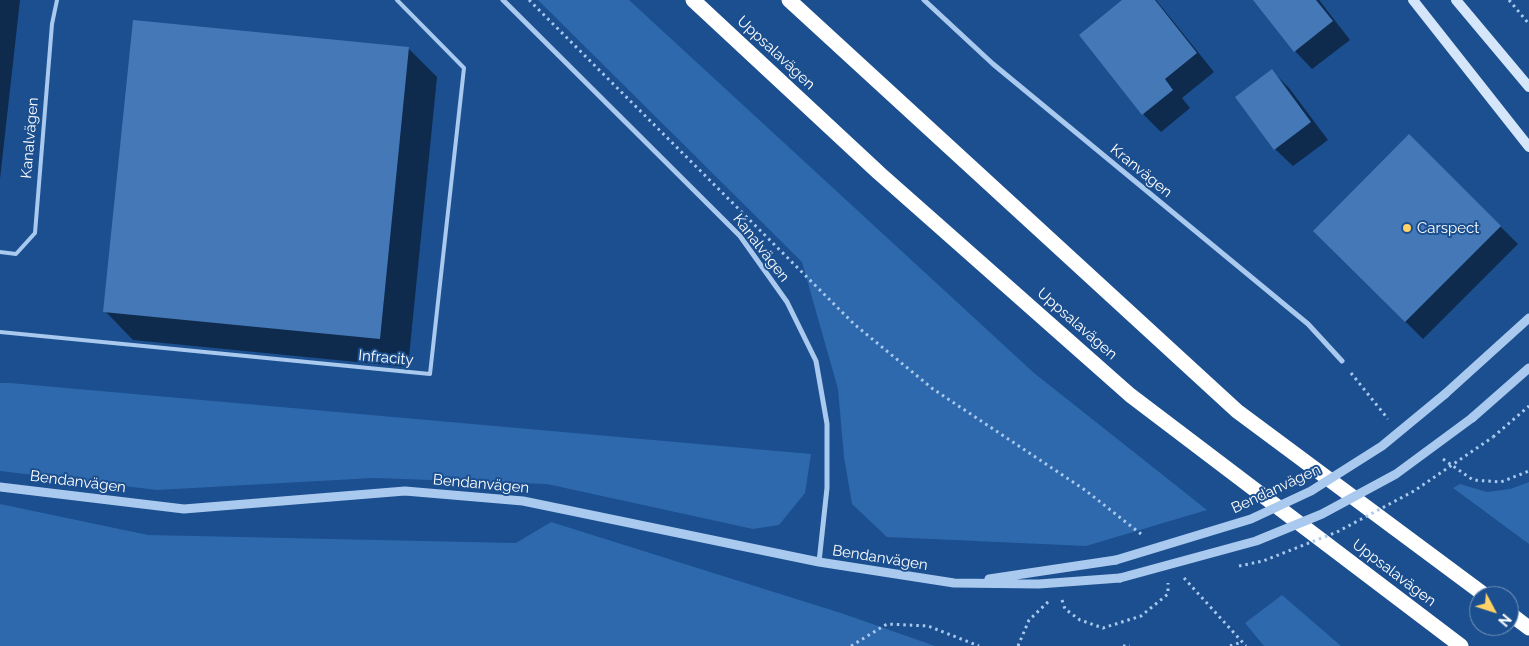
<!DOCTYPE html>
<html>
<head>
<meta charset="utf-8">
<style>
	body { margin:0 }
	#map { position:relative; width:1529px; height:646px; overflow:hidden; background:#1b4f8f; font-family:Raleway,sans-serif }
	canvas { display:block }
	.north { position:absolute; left:1469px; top:586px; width:50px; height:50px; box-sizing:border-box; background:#1b4f8f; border:1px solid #7695bc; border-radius:50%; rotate:130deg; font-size:14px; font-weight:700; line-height:20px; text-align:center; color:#fff }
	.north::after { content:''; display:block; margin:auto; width:18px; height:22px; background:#ffd166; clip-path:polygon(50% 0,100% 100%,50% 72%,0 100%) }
</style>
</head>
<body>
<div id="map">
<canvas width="1529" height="646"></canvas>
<div class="north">N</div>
</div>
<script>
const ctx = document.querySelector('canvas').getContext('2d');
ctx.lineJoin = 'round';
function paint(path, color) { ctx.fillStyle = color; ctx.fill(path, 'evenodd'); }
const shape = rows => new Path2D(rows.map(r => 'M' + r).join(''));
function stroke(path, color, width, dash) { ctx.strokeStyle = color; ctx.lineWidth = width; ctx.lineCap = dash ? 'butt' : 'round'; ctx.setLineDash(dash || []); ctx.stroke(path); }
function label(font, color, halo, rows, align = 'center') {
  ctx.font = font + ' Raleway,sans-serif'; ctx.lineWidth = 4; ctx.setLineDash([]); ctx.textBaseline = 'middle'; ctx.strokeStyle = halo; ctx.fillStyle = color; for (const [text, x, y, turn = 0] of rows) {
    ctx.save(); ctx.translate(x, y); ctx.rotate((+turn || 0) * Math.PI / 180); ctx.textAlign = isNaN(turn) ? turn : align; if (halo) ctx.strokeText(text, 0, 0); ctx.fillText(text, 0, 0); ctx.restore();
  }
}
const green = shape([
	[538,0,629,0,1034,373,1207,510,1086,546,887,537,852,504,844,457,838,389,802,262],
	[0,383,10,383,811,454,805,493,779,525,753,529,547,484,373,478,157,490,0,471],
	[1529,482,1529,544,1453,488,1460,484,1487,492,1510,489],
	[0,504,148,535,516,543,551,522,844,614,935,646,0,646],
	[1282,595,1341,646,1264,646,1245,623]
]);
const shadow = shape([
	[0,0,20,0,0,179],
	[1124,0,1156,0,1214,72,1182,98,1190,108,1161,132,1143,114,1080,35],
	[1255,0,1319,0,1350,40,1312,69,1295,51],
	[408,48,437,77,408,367,133,340,105,311],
	[1272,71,1289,88,1328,140,1293,166,1275,149],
	[1409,136,1518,244,1423,339,1314,231]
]);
const building = shape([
	[1122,0,1155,0,1197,53,1165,79,1173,90,1142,115,1079,35],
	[1253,0,1316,0,1333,21,1294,52],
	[133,20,409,47,380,339,103,312],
	[1272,69,1311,122,1274,150,1235,97],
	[1409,134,1501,226,1405,322,1313,231]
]);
const path = shape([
	[529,0,854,324,933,389,1085,490,1141,534],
	[1509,0,1529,24],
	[1351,373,1388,419],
	[1493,437,1529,406],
	[1443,459,1473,480,1501,482,1529,471],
	[1184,578,1246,646],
	[1062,600,1065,609,1080,620,1103,628,1141,616,1168,594,1168,583],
	[851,646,887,624,928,626,979,646],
	[1018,646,1029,620,1049,601],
	[1123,646,1130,646],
	[1230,646,1242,642]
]);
const service = shape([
	[0,252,16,254,35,233,52,24,57,0],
	[0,332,430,374,464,68,397,0]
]);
const minor = shape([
	[503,0,740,236,787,302,816,361,827,424,827,488,819,562],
	[924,0,993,64,1308,324,1342,361]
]);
const tertiary = shape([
	[1445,394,1529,318],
	[1472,418,1529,368],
	[0,487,184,509,405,491,523,501,819,562,954,583,1039,584,1120,578],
	[989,579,1116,560]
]);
const secondary = shape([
	[1413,0,1529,147],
	[1456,0,1529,87]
]);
const motorway = shape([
	[693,0,879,173,1130,395,1461,646],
	[789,0,1237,411,1486,596],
	[1509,613,1529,628]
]);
const pathBridge = shape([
	[1239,566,1263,561,1337,532,1414,491,1493,437]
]);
const tertiaryBridge = shape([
	[1116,560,1251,519,1311,491,1382,446,1445,394],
	[1120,578,1256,541,1322,514,1396,474,1472,418]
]);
const markers = [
	[1407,228,5,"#ffd166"]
];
const streetNames = [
	["Uppsalavägen",776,53,43],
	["Kanalvägen",30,138,-85],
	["Kranvägen",1141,171,39],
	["Kanalvägen",761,248,52],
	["Uppsalavägen",1077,324,41],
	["Infracity",386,358,5],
	["Bendanvägen",78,482,7],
	["Bendanvägen",481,484,5],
	["Bendanvägen",1276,489,-25],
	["Bendanvägen",880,558,9],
	["Uppsalavägen",1394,573,37]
];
const poiNames = [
	["Carspect",1417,228]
];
paint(green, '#2e69ad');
paint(shadow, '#0007');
paint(building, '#4478b7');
stroke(path, '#a9c9ee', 3, [2.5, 4]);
stroke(service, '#a9c9ee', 4);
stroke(minor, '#a9c9ee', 5);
stroke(tertiary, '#a9c9ee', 9);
stroke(secondary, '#d6e6fa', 10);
stroke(motorway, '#fff', 15);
stroke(pathBridge, '#a9c9ee', 3, [2.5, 4]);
stroke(tertiaryBridge, '#a9c9ee', 9);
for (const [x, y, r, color] of markers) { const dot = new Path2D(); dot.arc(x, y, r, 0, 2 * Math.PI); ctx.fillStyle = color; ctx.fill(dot); stroke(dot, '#1b4f8f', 2); }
label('15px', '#fff', '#1b4f8f', streetNames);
label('15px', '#fff', '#1b4f8f', poiNames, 'left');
</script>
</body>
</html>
